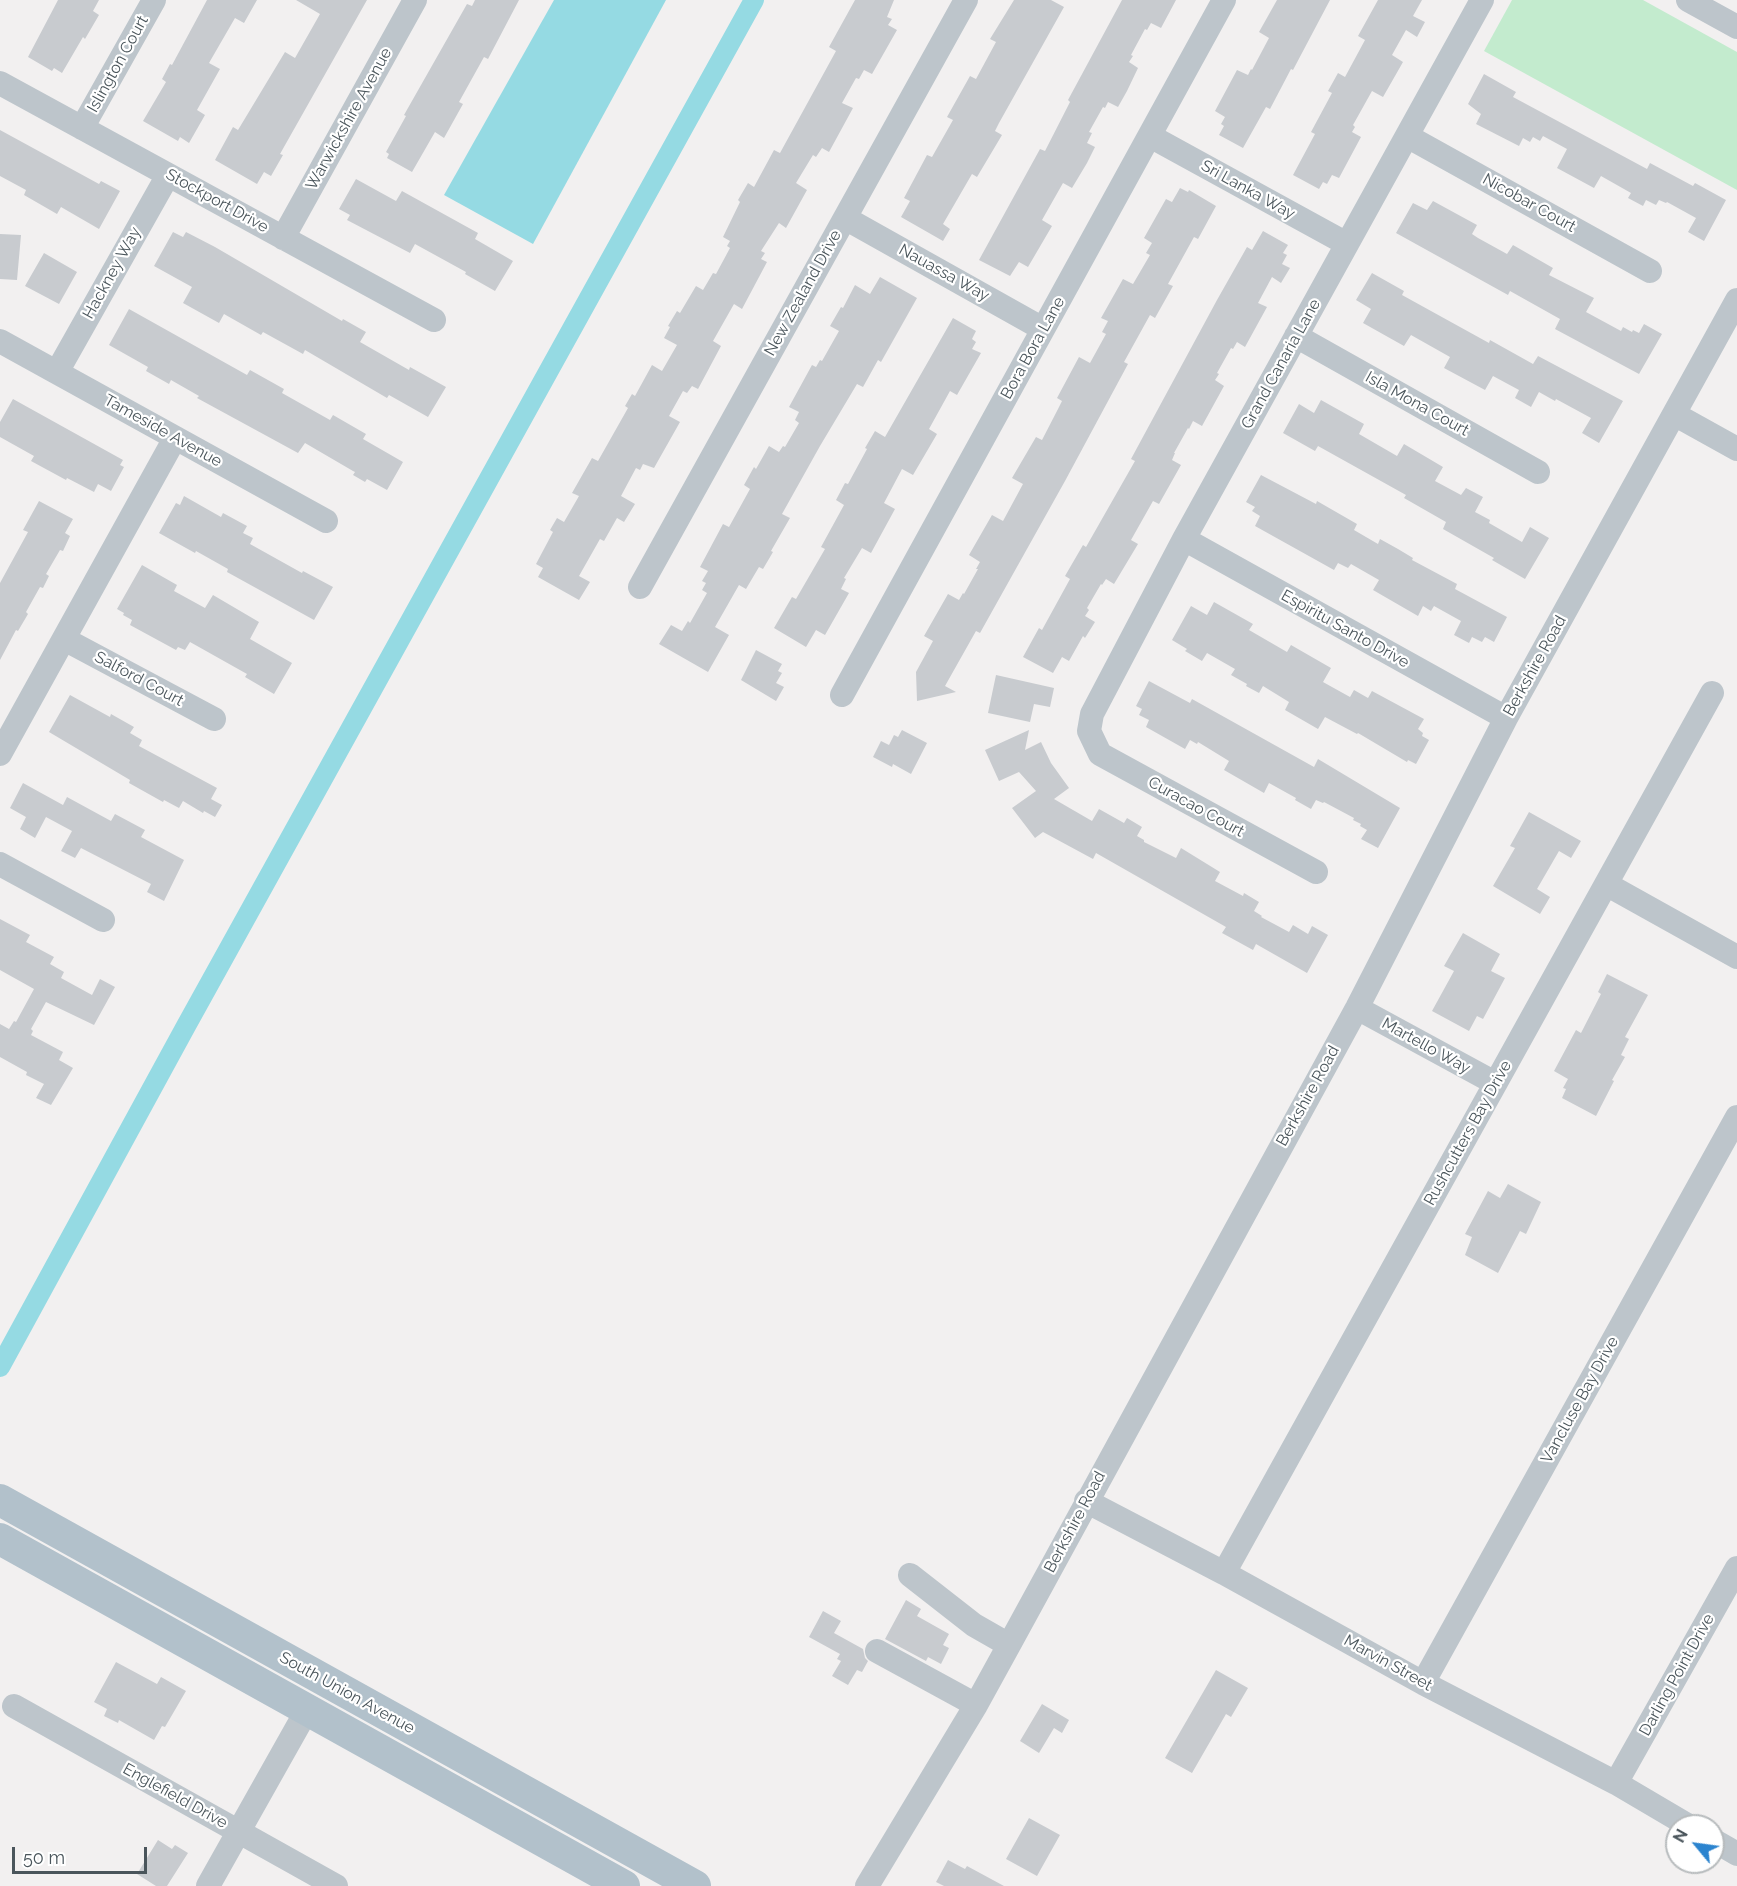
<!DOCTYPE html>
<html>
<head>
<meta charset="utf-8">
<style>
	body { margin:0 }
	#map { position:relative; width:1737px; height:1886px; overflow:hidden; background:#f2f0f0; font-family:Raleway,sans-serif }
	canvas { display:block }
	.north { position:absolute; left:1665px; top:1814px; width:60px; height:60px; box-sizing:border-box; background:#fff; border:2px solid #b7bbbd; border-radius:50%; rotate:299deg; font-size:16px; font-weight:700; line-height:24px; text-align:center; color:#4a555b }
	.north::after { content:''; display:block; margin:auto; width:21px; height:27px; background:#2c84cf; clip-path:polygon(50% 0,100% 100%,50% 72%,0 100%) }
	.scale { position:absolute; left:12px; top:1847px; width:135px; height:27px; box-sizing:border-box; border:3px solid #4a555b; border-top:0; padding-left:8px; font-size:18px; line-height:21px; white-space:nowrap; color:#4a555b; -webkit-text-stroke:4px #fff; paint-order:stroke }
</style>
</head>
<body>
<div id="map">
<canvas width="1737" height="1886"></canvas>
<div class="north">N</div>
<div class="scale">50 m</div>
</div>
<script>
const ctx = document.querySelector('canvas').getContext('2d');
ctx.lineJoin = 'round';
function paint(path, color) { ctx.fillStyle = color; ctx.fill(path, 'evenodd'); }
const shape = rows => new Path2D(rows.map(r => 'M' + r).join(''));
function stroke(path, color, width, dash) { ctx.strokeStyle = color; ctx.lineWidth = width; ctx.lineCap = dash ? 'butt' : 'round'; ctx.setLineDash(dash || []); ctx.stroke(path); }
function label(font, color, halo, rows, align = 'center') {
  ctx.font = font + ' Raleway,sans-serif'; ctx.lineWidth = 4.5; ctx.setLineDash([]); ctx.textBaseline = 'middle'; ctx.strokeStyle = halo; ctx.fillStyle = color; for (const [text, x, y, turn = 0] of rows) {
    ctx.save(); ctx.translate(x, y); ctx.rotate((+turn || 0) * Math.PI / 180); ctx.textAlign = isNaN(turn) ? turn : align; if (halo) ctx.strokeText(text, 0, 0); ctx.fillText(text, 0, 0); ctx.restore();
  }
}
const green = shape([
	[1512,0,1643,0,1737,52,1737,190,1484,51]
]);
const water = shape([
	[554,0,666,0,533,244,444,195]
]);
const canal = shape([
	[0,1367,186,1026,754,0]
]);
const building = shape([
	[58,0,99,0,93,11,99,15,85,39,83,37,62,73,54,68,52,71,28,57],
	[207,0,257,0,244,23,235,18,209,63,220,69,197,110,205,115,189,143,180,137,178,141,143,121,166,82,162,79,170,64,172,65],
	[296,0,367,0,280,154,283,155,271,176,264,172,257,184,215,160,233,127,238,130,285,52,295,58,320,14],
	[475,0,519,0,488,59,484,57,459,102,463,104,444,138,435,132,412,172,387,158,389,154,386,152,406,116,404,115,467,4,472,6],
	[855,0,894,0,887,17,892,19,888,25,897,30,872,74,864,70,859,79,856,78,842,103,853,108,829,152,822,148,816,157,813,155,796,183,807,190,786,228,779,223,761,251,765,253,761,259,767,262,742,309,734,304,713,341,721,346,698,389,692,386,687,393,683,391,669,416,680,422,654,468,643,464,640,470,636,468,621,496,635,504,624,522,617,518,604,541,600,539,579,576,590,582,579,600,538,577,543,568,536,564,553,532,550,530,557,518,564,522,579,496,572,493,592,458,598,461,628,408,625,406,632,394,635,396,652,365,662,371,677,345,664,338,670,327,668,326,677,311,680,313,696,286,703,290,713,273,716,274,730,248,727,246,730,241,723,237,740,202,738,200,748,183,754,187,774,150,780,153,836,51,829,47],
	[1014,0,1051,0,1064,7,999,123,995,131,1002,135,977,177,972,174,943,224,950,229,943,241,901,217,910,201,904,198,927,155,932,157,953,120,947,117,970,76,976,79,996,42,990,39],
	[1122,0,1176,0,1161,28,1151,23,1147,30,1145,29,1131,55,1133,56,1129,62,1138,68,1127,91,1118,107,1108,102,1105,108,1103,107,1089,132,1092,133,1087,143,1095,147,1087,163,1072,188,1063,183,1042,220,1052,226,1028,267,1019,262,1010,276,979,260,1040,149,1045,151,1070,102,1068,100],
	[1277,0,1330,0,1293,70,1291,69,1270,109,1266,107,1243,148,1219,135,1224,126,1221,124,1225,117,1215,111,1237,70,1248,75,1251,69,1252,70,1269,38,1259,32],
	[1378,0,1422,0,1413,16,1425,22,1417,37,1406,30,1392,55,1403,62,1383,97,1372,91,1353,125,1355,127,1352,132,1361,137,1339,178,1332,175,1327,184,1323,182,1319,189,1293,175,1315,134,1311,132,1332,93,1328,91,1338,73,1345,77,1365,40,1358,36],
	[1484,74,1516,92,1513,97,1647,169,1650,163,1693,186,1695,183,1726,200,1704,241,1688,232,1696,218,1667,202,1666,203,1659,200,1656,205,1646,200,1643,206,1628,198,1631,193,1601,176,1594,188,1557,168,1567,149,1543,136,1540,141,1533,137,1530,142,1523,138,1519,146,1476,124,1481,114,1468,104],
	[0,130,99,184,101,181,120,191,99,229,61,207,57,214,24,195,26,190,0,176],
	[356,179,396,201,402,191,478,233,475,239,513,261,495,291,465,274,466,272,415,244,410,253,347,220,350,215,339,209],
	[1180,188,1188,192,1189,190,1216,206,1198,239,1194,237,1168,284,1173,286,1155,318,1150,315,1124,362,1128,364,1065,481,980,633,976,631,945,686,956,692,917,701,916,672,933,641,924,636,948,594,959,600,963,593,964,594,978,569,976,569,980,562,969,555,992,515,1003,521,1023,484,1012,478,1036,437,1042,440,1058,409,1062,401,1057,398,1079,357,1090,363,1106,334,1102,332,1108,321,1101,318,1123,279,1133,284,1150,255,1146,253,1152,243,1144,238,1166,199,1172,202],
	[1433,201,1477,225,1472,234,1478,238,1507,254,1513,245,1553,268,1549,275,1594,298,1586,312,1621,331,1623,327,1632,332,1633,330,1639,333,1644,324,1662,334,1639,374,1555,329,1560,319,1510,291,1508,295,1396,233,1413,203,1427,210],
	[1263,231,1288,245,1283,253,1287,255,1282,264,1290,268,1281,283,1272,277,1258,303,1267,307,1245,347,1237,342,1233,349,1231,348,1217,373,1219,374,1215,380,1224,386,1202,426,1193,421,1189,429,1188,428,1174,453,1175,453,1172,460,1181,465,1159,504,1153,501,1131,540,1138,544,1114,584,1106,579,1102,585,1101,584,1087,608,1089,610,1085,616,1095,622,1085,638,1083,636,1069,661,1062,657,1053,673,1023,657,1039,628,1042,630,1070,579,1065,576,1083,545,1086,547,1135,461,1131,459,1217,300,1247,247,1252,250],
	[173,232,183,237,186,232,215,247,342,321,343,319,366,332,360,342,409,370,410,367,446,387,428,417,389,395,387,398,305,350,303,354,263,332,261,335,224,314,219,323,183,303,192,287,154,266],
	[0,234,21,235,17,280,0,279],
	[44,253,77,272,59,304,25,286],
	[1372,273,1404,291,1402,295,1489,343,1490,340,1533,364,1538,356,1623,401,1599,443,1582,433,1591,418,1556,399,1555,401,1539,392,1531,407,1515,398,1519,390,1493,376,1485,390,1444,368,1450,357,1411,335,1404,346,1363,323,1371,309,1356,300],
	[880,277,917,298,881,362,878,360,863,387,857,384,820,446,782,514,790,518,771,551,773,552,763,569,759,567,746,589,739,585,715,627,729,635,708,672,659,644,671,625,682,631,688,621,690,623,707,593,702,590,706,583,702,581,708,571,700,567,723,524,729,527,750,489,744,485,754,467,756,469,769,446,779,452,783,446,785,447,799,423,795,420,799,412,789,407,812,365,816,367,820,360,822,361,839,331,830,326,841,307,843,308,855,285,870,294],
	[129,309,247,375,250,370,284,389,282,393,330,420,333,415,366,434,363,439,403,462,387,490,367,479,365,482,353,475,355,472,353,471,305,443,298,453,197,398,199,396,171,380,169,384,146,371,148,367,109,345],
	[953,318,976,331,972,339,976,342,972,349,981,353,957,395,950,391,929,429,937,434,913,475,902,469,884,503,895,509,871,553,862,548,844,578,846,579,841,589,849,593,825,635,816,630,806,647,774,628,792,597,796,599,825,549,821,547,844,505,836,500,845,483,848,484,867,449,865,448,875,431,885,437],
	[13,399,123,460,120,465,124,467,111,491,98,484,94,492,67,478,66,480,31,461,34,456,0,437,0,422],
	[1321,400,1364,424,1359,434,1397,456,1404,444,1443,467,1435,481,1461,495,1466,488,1483,497,1475,512,1490,520,1489,523,1522,542,1530,527,1549,538,1525,579,1492,560,1494,558,1443,529,1446,522,1404,498,1406,495,1318,446,1315,451,1283,433,1299,404,1314,413],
	[1261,475,1316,504,1317,501,1357,524,1354,530,1378,544,1380,539,1398,549,1413,558,1412,560,1457,584,1455,589,1507,617,1494,642,1485,637,1482,642,1472,637,1469,643,1454,635,1461,621,1434,606,1431,611,1423,606,1418,616,1373,590,1379,580,1351,564,1348,568,1338,563,1334,570,1255,526,1260,516,1252,511,1255,507,1246,502],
	[184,496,221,517,223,513,247,526,243,533,253,538,250,544,302,573,303,571,333,587,314,620,227,572,228,569,196,551,195,553,159,533,176,503,180,505],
	[39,501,73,519,65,533,70,536,63,551,60,550,46,574,49,576,43,588,40,587,26,612,28,614,18,631,16,630,0,660,0,583,28,532,23,530],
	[142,565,177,585,174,591,205,608,213,595,259,622,250,639,292,663,274,694,245,677,247,674,190,642,185,650,178,647,176,650,130,625,132,620,123,615,124,613,117,609],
	[1214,602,1253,624,1249,630,1287,652,1291,645,1331,668,1323,682,1350,697,1354,690,1368,698,1372,691,1424,719,1418,729,1423,733,1422,736,1429,740,1416,764,1408,760,1407,762,1358,733,1357,734,1325,717,1318,729,1285,710,1289,702,1263,686,1259,693,1246,686,1247,684,1231,675,1235,669,1207,653,1202,661,1185,651,1187,649,1172,640,1191,606,1207,615],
	[756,650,782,664,778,671,782,673,776,683,784,687,776,701,741,680],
	[996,675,1054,688,1050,707,1034,704,1030,722,988,713],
	[1149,681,1190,703,1192,699,1314,767,1318,759,1400,808,1378,848,1361,839,1367,830,1360,826,1361,824,1353,820,1354,818,1324,802,1323,803,1316,800,1311,809,1295,800,1296,798,1269,783,1264,793,1224,770,1229,761,1198,742,1197,744,1190,740,1185,749,1146,727,1149,720,1139,715,1142,709,1136,706],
	[70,695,110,717,111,714,134,727,130,733,142,740,139,746,217,788,211,799,222,805,215,817,204,811,203,813,183,801,179,808,164,800,163,802,129,783,130,780,49,732],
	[902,730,927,743,911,774,893,764,892,767,873,757,881,741,889,745,894,735,898,737],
	[1029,730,1025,750,1041,742,1051,763,1069,788,1054,799,1092,821,1099,809,1124,823,1127,818,1142,827,1137,836,1144,840,1144,842,1176,858,1181,848,1220,872,1215,881,1243,896,1244,893,1259,902,1254,911,1262,916,1261,917,1289,932,1293,925,1308,934,1312,926,1328,935,1307,973,1256,944,1253,950,1222,933,1226,927,1096,853,1093,859,1043,832,1035,838,1012,808,1036,791,1019,772,999,781,985,750],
	[23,783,63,805,67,797,111,821,115,814,145,830,141,837,184,860,164,901,147,892,151,884,81,848,75,858,61,851,72,831,46,817,35,838,20,829,26,817,10,808],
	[1529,812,1581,841,1571,858,1559,851,1537,889,1550,897,1540,914,1493,886,1515,848,1510,846],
	[0,919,30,935,26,942,54,957,50,964,64,972,61,978,92,995,100,979,115,987,94,1025,46,1002,31,1029,33,1031,31,1035,63,1052,59,1060,73,1068,51,1105,36,1098,44,1084,26,1075,27,1072,0,1057,0,1024,9,1029,14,1021,16,1022,34,989,0,970],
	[1463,933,1500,954,1491,971,1505,978,1483,1019,1477,1016,1469,1031,1432,1011,1454,971,1444,966],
	[1607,974,1648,995,1625,1037,1629,1039,1621,1055,1625,1057,1612,1080,1614,1081,1596,1116,1562,1098,1566,1089,1563,1088,1568,1079,1554,1071,1576,1030,1581,1033,1601,994,1598,992],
	[1508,1184,1541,1202,1526,1234,1520,1231,1498,1273,1465,1255,1472,1237,1465,1234,1488,1191,1500,1198],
	[906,1600,921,1609,917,1616,949,1634,943,1645,949,1648,941,1664,928,1657,926,1661,885,1639],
	[823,1611,841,1621,834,1633,863,1649,865,1658,868,1661,862,1672,857,1670,848,1685,832,1676,841,1661,837,1659,840,1654,809,1637],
	[116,1662,157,1684,161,1677,186,1691,165,1727,162,1726,154,1740,119,1720,118,1723,104,1716,107,1709,94,1702],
	[1216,1670,1248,1688,1231,1717,1226,1714,1192,1773,1165,1758],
	[1042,1704,1069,1720,1062,1733,1054,1728,1039,1753,1020,1741],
	[1029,1818,1060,1835,1037,1876,1006,1859],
	[158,1840,172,1849,175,1845,188,1853,167,1886,156,1886,137,1874],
	[948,1860,965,1869,967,1866,1004,1886,944,1886,936,1882]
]);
const minor = shape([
	[1688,0,1737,27],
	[0,83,434,320],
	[82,128,154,0],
	[1150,136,1347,244],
	[1407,136,1650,271],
	[845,218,1043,329],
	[283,238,415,0],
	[1296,336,1538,472],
	[0,341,326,521],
	[57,372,168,175],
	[1674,414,1737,449],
	[1184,539,1506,718],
	[640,587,966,0],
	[64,639,214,719],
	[842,695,1224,0],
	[0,754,175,438],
	[0,864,103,920],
	[1316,872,1100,754,1089,731,1092,714,1184,539,1482,0],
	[1606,884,1737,957],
	[1357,1008,1495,1083],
	[1086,1501,1224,1573,1423,1683,1616,1783,1689,1826],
	[1224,1573,1712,693],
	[910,1575,974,1625,1009,1645],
	[877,1651,976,1705],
	[1423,1683,1737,1117],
	[14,1706,336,1886],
	[1616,1783,1737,1568],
	[1713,1840,1737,1854],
	[208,1886,307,1710],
	[867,1886,976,1705,1009,1645,1357,1008,1506,718,1737,300]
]);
const major = shape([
	[0,1500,695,1886],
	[0,1539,624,1886]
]);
const streetNames = [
	["Islington Court",118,64,-61],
	["Warwickshire Avenue",349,119,-61],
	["Sri Lanka Way",1248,190,29],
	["Stockport Drive",217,201,29],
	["Nicobar Court",1529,203,29],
	["Hackney Way",112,273,-61],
	["Nauassa Way",944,273,29],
	["New Zealand Drive",803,293,-61],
	["Bora Bora Lane",1033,348,-61],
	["Grand Canaria Lane",1281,364,-61],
	["Isla Mona Court",1417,404,29],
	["Tameside Avenue",163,431,29],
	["Espiritu Santo Drive",1345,629,29],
	["Berkshire Road",1535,666,-61],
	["Salford Court",139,679,28],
	["Curacao Court",1196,807,29],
	["Martello Way",1426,1046,29],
	["Berkshire Road",1308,1096,-61],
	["Rushcutters Bay Drive",1468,1133,-61],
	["Vancluse Bay Drive",1580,1400,-61],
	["Berkshire Road",1075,1522,-62],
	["Marvin Street",1388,1663,29],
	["Darling Point Drive",1677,1675,-61],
	["South Union Avenue",347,1693,29],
	["Englefield Drive",175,1796,29]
];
paint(green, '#c3ebce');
paint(water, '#95dae3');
stroke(canal, '#95dae3', 20);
paint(building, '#c8cbcf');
stroke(minor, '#bdc5cb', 24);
stroke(major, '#b2c1cb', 32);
label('16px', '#4a555b', '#fff', streetNames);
</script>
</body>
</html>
